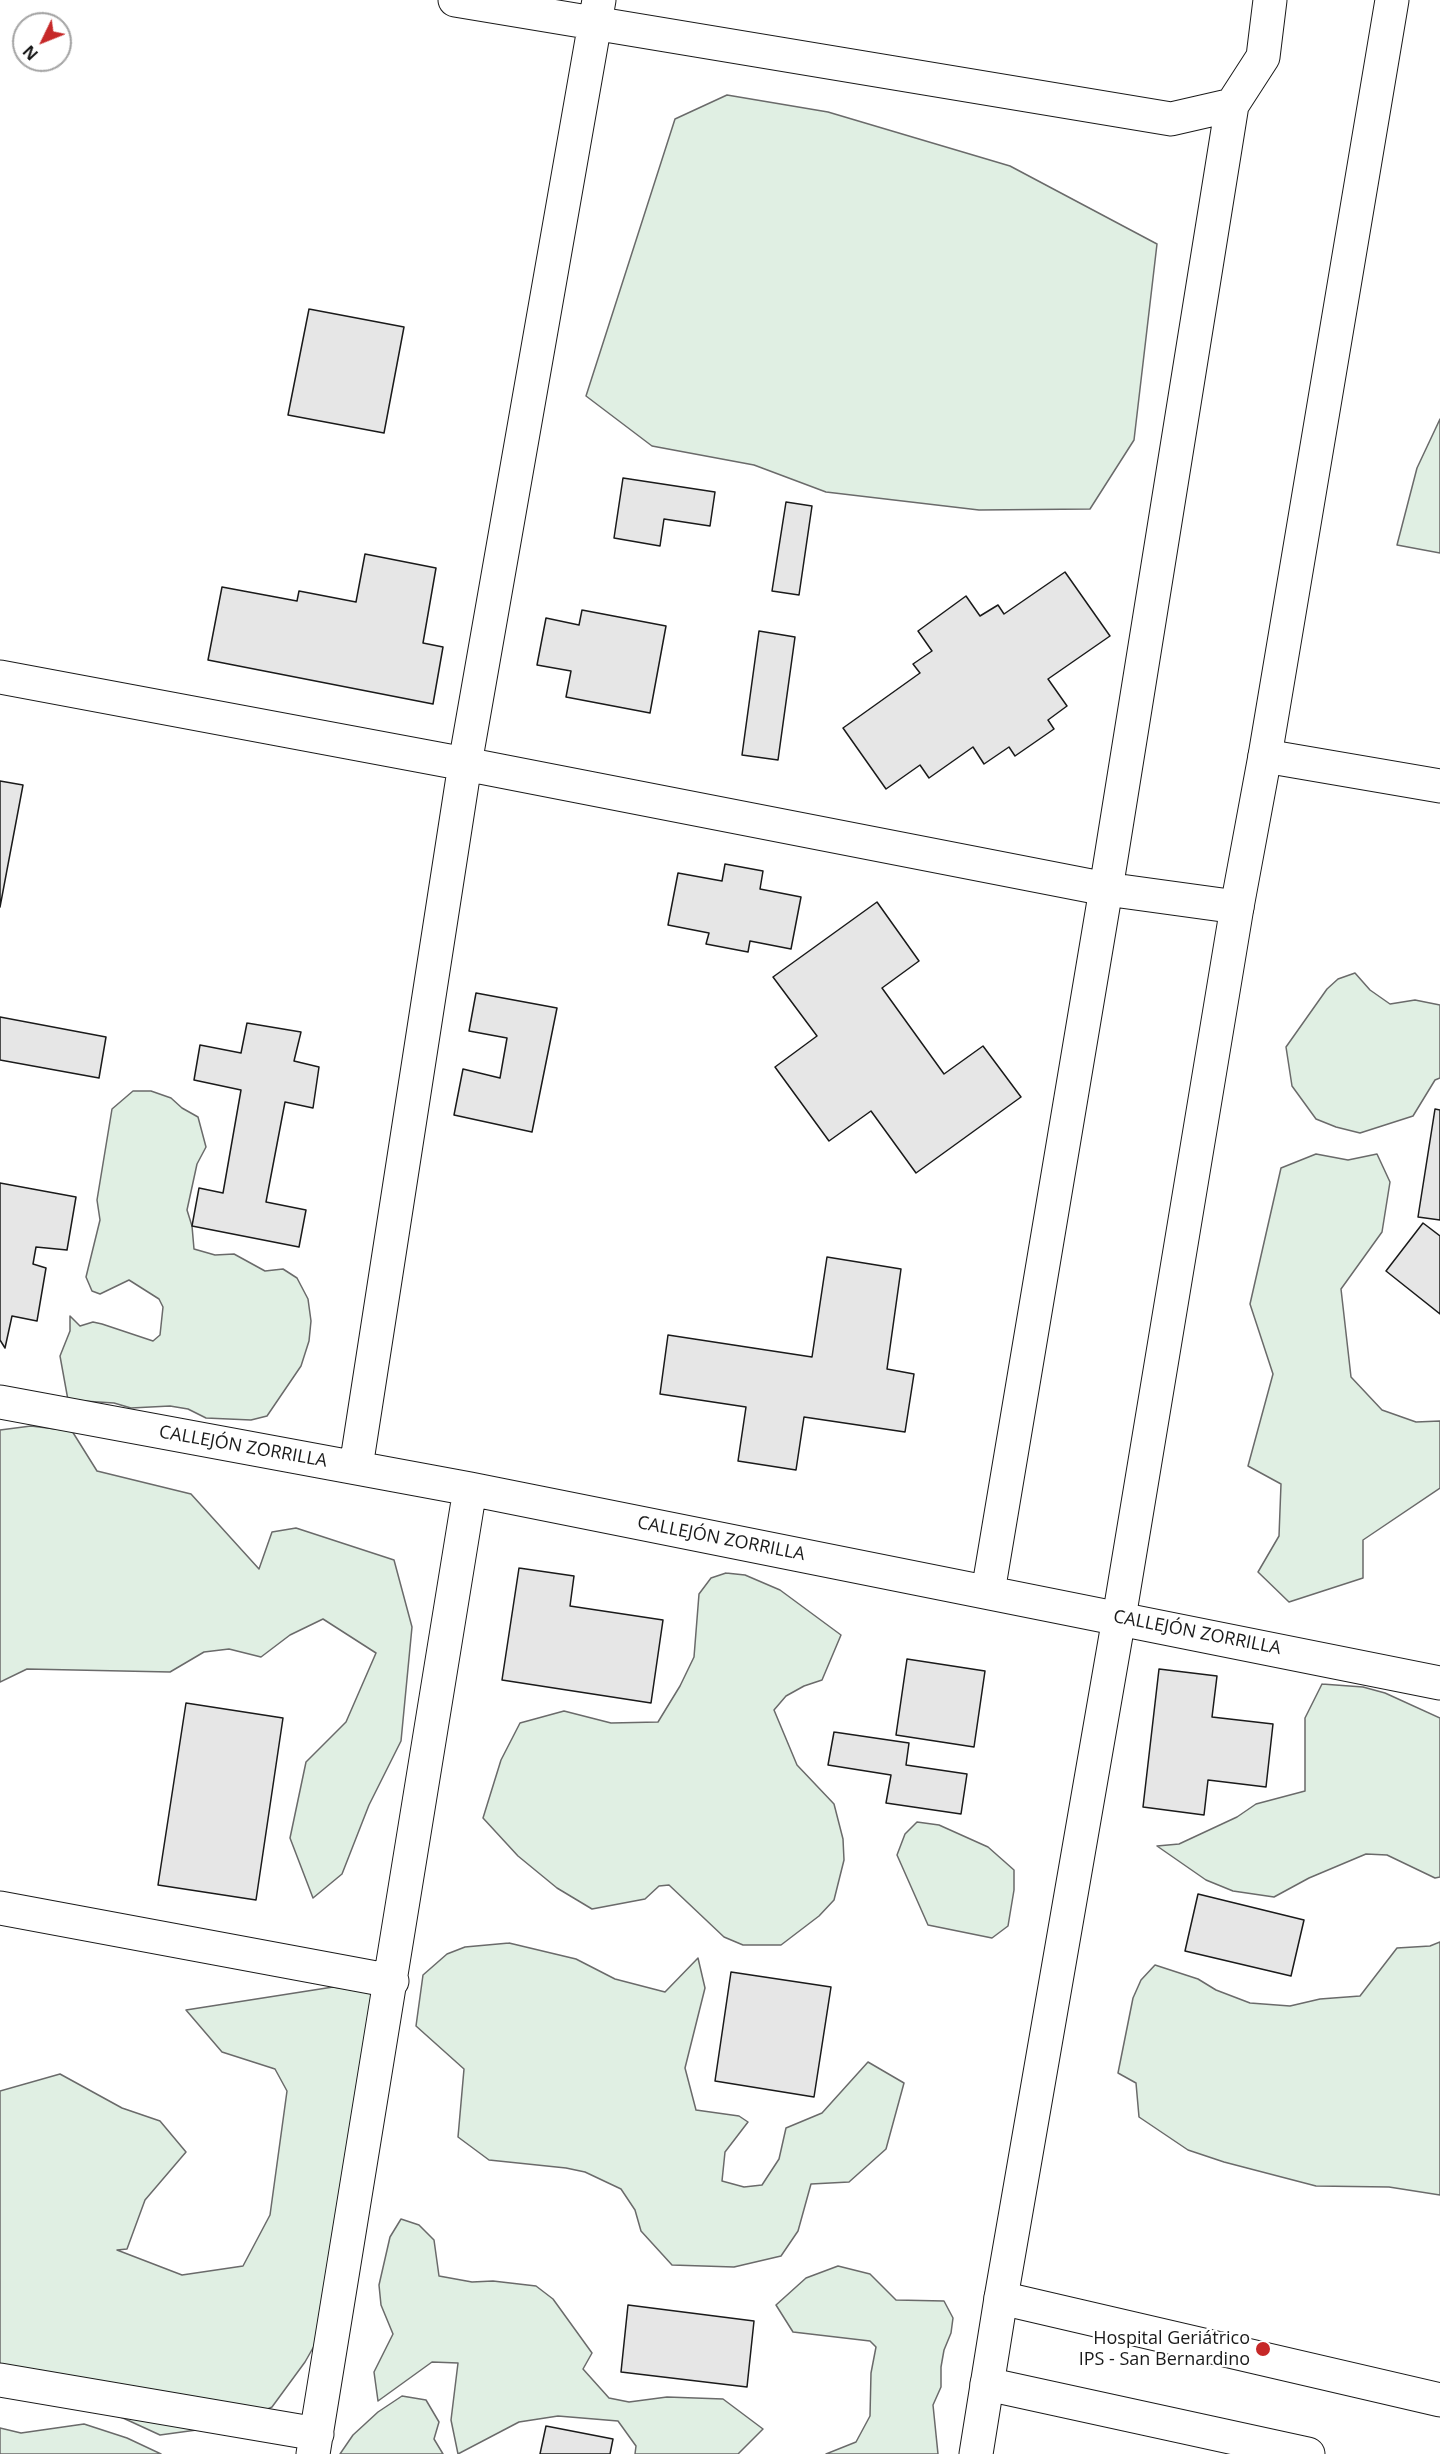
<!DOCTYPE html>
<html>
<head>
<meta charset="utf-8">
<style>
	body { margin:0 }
	#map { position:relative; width:1440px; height:2454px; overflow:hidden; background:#fff; font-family:"Open Sans",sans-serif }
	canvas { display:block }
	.north { position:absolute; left:12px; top:12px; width:60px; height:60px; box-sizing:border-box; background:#fff; border:2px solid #a3a3a3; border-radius:50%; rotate:227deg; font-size:16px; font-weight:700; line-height:24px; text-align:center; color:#1a1a1a }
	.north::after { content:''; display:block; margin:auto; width:21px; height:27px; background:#c62828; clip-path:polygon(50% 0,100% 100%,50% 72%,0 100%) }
</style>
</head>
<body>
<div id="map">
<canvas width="1440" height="2454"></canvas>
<div class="north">N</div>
</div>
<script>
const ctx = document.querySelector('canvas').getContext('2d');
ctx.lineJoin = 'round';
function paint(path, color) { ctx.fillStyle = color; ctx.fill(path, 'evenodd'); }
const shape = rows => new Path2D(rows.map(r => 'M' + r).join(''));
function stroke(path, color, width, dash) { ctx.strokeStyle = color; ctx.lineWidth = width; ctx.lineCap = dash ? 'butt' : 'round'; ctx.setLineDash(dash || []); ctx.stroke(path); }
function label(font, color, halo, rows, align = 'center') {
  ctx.font = font + ' "Open Sans",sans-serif'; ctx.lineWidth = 4.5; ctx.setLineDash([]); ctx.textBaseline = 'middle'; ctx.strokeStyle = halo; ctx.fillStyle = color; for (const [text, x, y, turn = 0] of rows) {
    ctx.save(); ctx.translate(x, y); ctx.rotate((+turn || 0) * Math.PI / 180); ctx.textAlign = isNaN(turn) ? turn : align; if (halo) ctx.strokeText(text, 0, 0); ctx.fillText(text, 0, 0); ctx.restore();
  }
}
const green = shape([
	[727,95,828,112,1010,166,1157,244,1134,440,1090,509,979,510,826,492,754,465,652,446,586,396,675,119,727,95],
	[1440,419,1440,553,1397,545,1417,468,1440,419],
	[1355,973,1370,990,1390,1004,1415,1000,1440,1005,1440,1078,1435,1080,1413,1116,1360,1133,1336,1127,1316,1119,1292,1086,1286,1047,1327,989,1338,979,1355,973],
	[133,1091,151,1091,171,1098,182,1108,198,1117,206,1147,197,1164,187,1210,192,1226,194,1249,215,1255,234,1254,265,1271,283,1269,297,1278,308,1299,311,1321,309,1341,301,1366,267,1416,251,1420,206,1418,188,1409,170,1406,131,1408,114,1403,68,1400,60,1356,70,1331,70,1316,80,1326,93,1322,102,1324,153,1341,160,1335,163,1307,159,1299,129,1280,100,1294,92,1291,86,1277,100,1220,97,1200,112,1109,133,1091],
	[1316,1154,1348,1160,1377,1154,1390,1182,1382,1232,1341,1289,1351,1377,1382,1410,1416,1422,1440,1421,1440,1488,1363,1540,1363,1578,1289,1602,1258,1572,1279,1536,1281,1484,1248,1466,1273,1374,1250,1304,1281,1168,1316,1154],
	[31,1426,72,1431,97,1471,191,1494,259,1569,272,1532,296,1528,394,1560,412,1627,401,1741,369,1805,342,1874,313,1898,290,1838,306,1762,346,1722,376,1653,323,1619,290,1635,261,1657,229,1649,204,1652,170,1672,27,1669,0,1682,0,1430,31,1426],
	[726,1573,745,1575,780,1590,841,1635,822,1680,804,1686,786,1696,774,1710,797,1765,834,1804,843,1839,844,1860,834,1900,819,1916,781,1945,743,1945,724,1937,669,1885,659,1886,645,1899,592,1909,557,1888,518,1856,483,1818,501,1760,520,1723,564,1711,611,1723,658,1722,680,1686,694,1657,699,1594,711,1578,726,1573],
	[1322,1684,1363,1687,1385,1693,1440,1718,1440,1877,1435,1878,1387,1855,1366,1854,1309,1878,1274,1897,1233,1891,1206,1880,1157,1846,1179,1844,1237,1817,1256,1804,1305,1791,1305,1718,1322,1684],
	[917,1822,939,1825,988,1847,1014,1870,1014,1890,1008,1926,992,1938,928,1925,897,1855,905,1834,917,1822],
	[1440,1942,1440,2195,1389,2187,1316,2186,1224,2162,1188,2150,1139,2117,1136,2083,1118,2073,1133,1998,1141,1980,1155,1965,1198,1979,1216,1990,1250,2003,1290,2006,1320,1999,1360,1996,1397,1948,1430,1946,1440,1942],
	[509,1943,576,1959,615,1979,665,1992,698,1958,705,1988,685,2068,696,2110,739,2116,748,2122,725,2152,722,2181,744,2187,762,2185,779,2159,786,2128,822,2113,868,2062,904,2083,886,2149,849,2182,811,2184,798,2231,781,2256,734,2267,672,2265,641,2231,635,2210,621,2189,585,2172,566,2168,489,2160,458,2137,464,2069,416,2026,423,1975,447,1954,465,1947,509,1943],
	[333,1987,371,1992,378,2131,360,2265,305,2362,272,2407,233,2425,160,2435,123,2418,36,2391,0,2389,0,2091,60,2074,122,2108,160,2121,186,2152,145,2200,127,2249,117,2250,182,2275,243,2266,270,2215,287,2091,275,2069,222,2052,186,2010,333,1987],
	[401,2219,419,2225,434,2240,439,2276,472,2282,493,2281,536,2286,553,2299,592,2353,583,2369,609,2398,629,2402,667,2397,723,2399,763,2429,738,2454,635,2454,636,2446,618,2421,558,2416,519,2422,458,2454,451,2420,458,2363,432,2362,378,2401,374,2372,393,2334,381,2305,379,2285,390,2237,401,2219],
	[838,2266,870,2274,896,2300,944,2301,953,2318,951,2333,944,2350,941,2367,941,2387,933,2405,938,2454,826,2454,856,2442,870,2416,871,2373,876,2347,870,2341,793,2332,776,2305,806,2278,838,2266],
	[402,2396,426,2400,439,2422,434,2439,443,2454,340,2454,353,2435,378,2412,402,2396],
	[84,2424,127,2438,161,2454,0,2454,0,2428,21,2433,84,2424]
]);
const building = shape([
	[309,309,404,327,384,433,288,415,309,309],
	[623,478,715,492,710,526,664,519,660,546,614,538,623,478],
	[786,502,812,506,799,595,772,591,786,502],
	[365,554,436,568,423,643,443,647,433,704,208,660,222,587,297,601,299,591,356,602,365,554],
	[1065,572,1110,636,1048,679,1067,706,1048,720,1054,729,1015,756,1009,747,984,764,973,747,929,778,920,765,886,789,843,728,920,673,913,664,932,651,918,631,966,596,980,616,998,605,1004,614,1065,572],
	[582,610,666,626,650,713,566,697,571,671,537,665,546,618,579,625,582,610],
	[759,631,795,637,778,760,742,755,759,631],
	[0,781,23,785,0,907,0,781],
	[725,864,763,871,760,889,801,897,791,949,750,941,748,952,706,944,709,933,668,925,678,873,722,881,725,864],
	[877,902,919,961,882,988,944,1074,983,1046,1021,1097,916,1173,871,1111,829,1141,775,1067,817,1036,773,977,877,902],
	[476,993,557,1008,532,1132,454,1115,463,1069,500,1078,507,1038,469,1031,476,993],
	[0,1017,106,1037,99,1078,0,1060,0,1017],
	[247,1023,301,1032,294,1061,319,1067,313,1108,285,1102,266,1202,306,1210,299,1247,192,1226,199,1188,223,1193,241,1090,194,1080,200,1045,241,1053,247,1023],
	[1435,1109,1440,1110,1440,1220,1418,1217,1435,1109],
	[0,1183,76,1197,67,1250,36,1247,33,1264,46,1268,37,1321,12,1316,5,1348,0,1340,0,1183],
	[1423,1223,1440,1236,1440,1314,1386,1271,1423,1223],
	[827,1257,901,1269,887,1369,914,1374,905,1432,804,1417,796,1470,738,1461,746,1407,660,1394,668,1335,812,1357,827,1257],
	[519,1568,574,1576,570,1606,663,1620,651,1703,502,1680,519,1568],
	[907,1659,985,1671,974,1747,896,1735,907,1659],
	[1159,1669,1217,1676,1212,1717,1273,1724,1266,1787,1208,1780,1204,1815,1143,1807,1159,1669],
	[186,1703,283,1718,256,1900,158,1885,186,1703],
	[834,1732,909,1743,906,1765,967,1774,961,1814,886,1803,891,1775,828,1765,834,1732],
	[1198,1894,1304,1920,1291,1976,1185,1951,1198,1894],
	[731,1972,831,1987,814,2097,715,2081,731,1972],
	[628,2305,754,2321,747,2387,621,2372,628,2305],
	[546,2426,613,2439,610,2454,540,2454,546,2426]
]);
const minor = shape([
	[455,0,1171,119,1232,105,1263,57,1270,0],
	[0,677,465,764,1106,889,1237,907],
	[1265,756,1440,786],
	[0,1402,470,1489,1440,1683],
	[356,1467,465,764,599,0],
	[988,1592,1106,889,1232,105],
	[0,1908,392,1981],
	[1001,2298,1440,2400],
	[0,2380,317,2434],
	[987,2384,1308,2454],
	[313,2454,470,1489]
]);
const major = shape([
	[976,2454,1001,2298,1119,1618,1237,907,1265,756,1392,0]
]);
const markers = [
	[1263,2349,8,"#c62828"]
];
const streetNames = [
	["CALLEJÓN ZORRILLA",243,1447,10],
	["CALLEJÓN ZORRILLA",721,1539,11],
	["CALLEJÓN ZORRILLA",1197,1633,11]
];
const poiNames = [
	["Hospital Geriátrico",1250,2339],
	["IPS - San Bernardino",1250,2360]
];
paint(green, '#e0efe3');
stroke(green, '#6a6a6a', 1.5);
paint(building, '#e6e6e6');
stroke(building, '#1a1a1a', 1.5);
stroke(minor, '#1a1a1a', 35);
stroke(major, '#1a1a1a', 35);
stroke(minor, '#fff', 33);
stroke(major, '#fff', 33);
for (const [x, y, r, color] of markers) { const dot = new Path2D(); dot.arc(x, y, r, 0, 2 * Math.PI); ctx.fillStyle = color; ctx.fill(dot); stroke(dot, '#fff', 2); }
label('18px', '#1a1a1a', '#fff', streetNames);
label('18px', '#1a1a1a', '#fff', poiNames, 'right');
</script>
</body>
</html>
